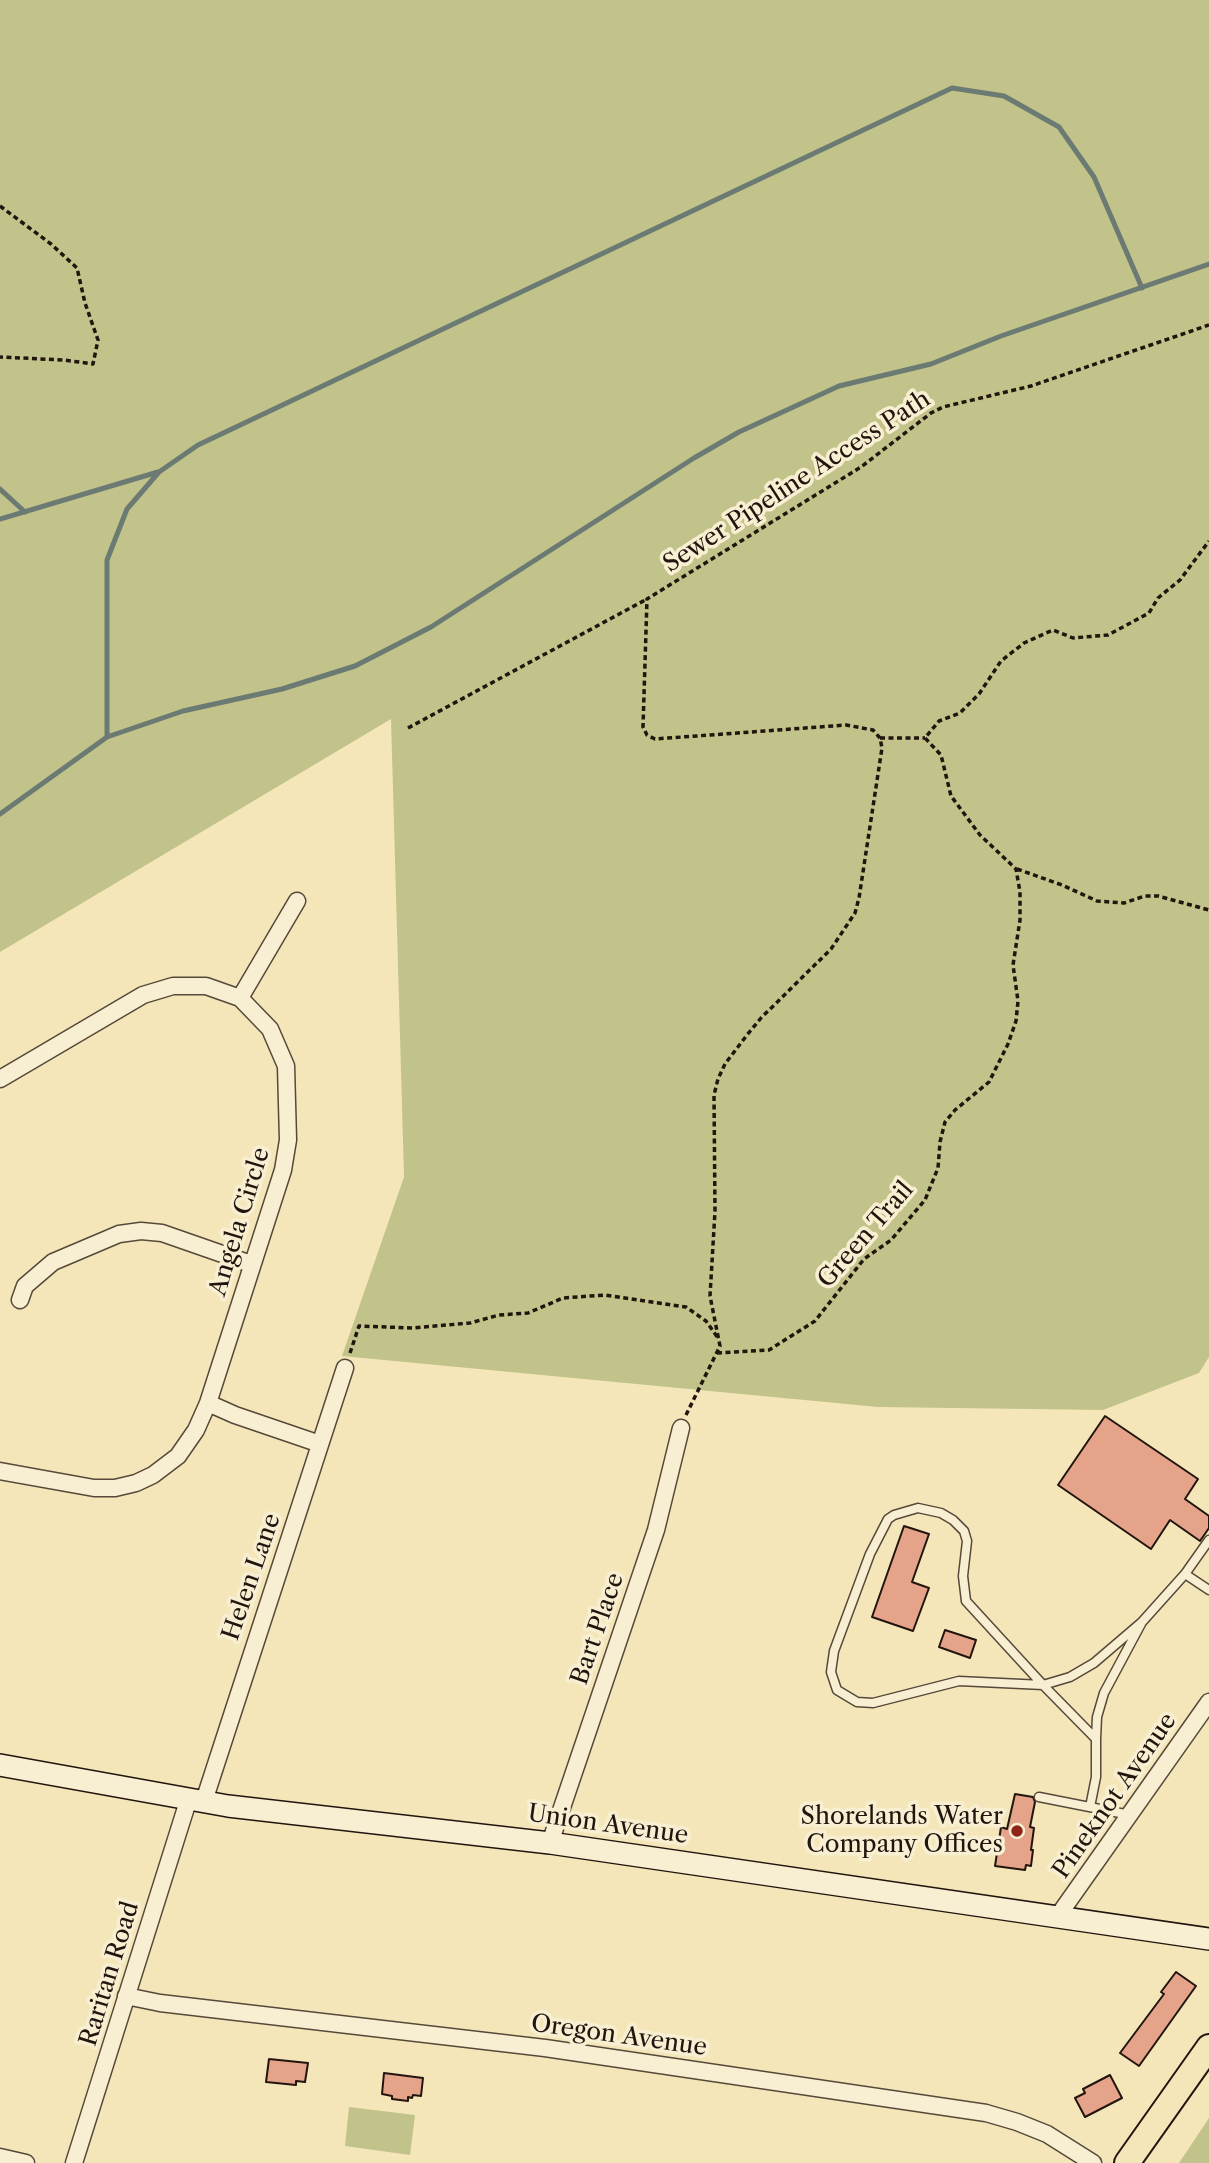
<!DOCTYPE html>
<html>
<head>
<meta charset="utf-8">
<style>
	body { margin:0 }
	canvas { display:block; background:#f4e6b9 }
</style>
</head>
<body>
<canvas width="1209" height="2163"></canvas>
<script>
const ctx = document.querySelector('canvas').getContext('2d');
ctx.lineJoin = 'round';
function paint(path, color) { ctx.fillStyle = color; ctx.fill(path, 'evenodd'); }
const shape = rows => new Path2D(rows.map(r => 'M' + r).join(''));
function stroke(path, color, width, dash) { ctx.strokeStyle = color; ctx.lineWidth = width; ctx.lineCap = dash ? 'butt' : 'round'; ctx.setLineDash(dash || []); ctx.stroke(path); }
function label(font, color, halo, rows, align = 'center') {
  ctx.font = font + ' "Libre Caslon Text",serif'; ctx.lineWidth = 7; ctx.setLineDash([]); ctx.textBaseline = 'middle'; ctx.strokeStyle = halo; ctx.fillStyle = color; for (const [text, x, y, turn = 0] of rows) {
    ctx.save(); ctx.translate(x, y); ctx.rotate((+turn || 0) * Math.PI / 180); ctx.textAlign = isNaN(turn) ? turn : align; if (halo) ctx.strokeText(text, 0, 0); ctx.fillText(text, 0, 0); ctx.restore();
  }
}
const green = shape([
	[0,0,1209,0,1209,1357,1199,1373,1103,1410,878,1407,342,1356,404,1177,391,719,0,952],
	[349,2107,415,2115,410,2155,345,2146],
	[1209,2118,1209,2163,1179,2163]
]);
const stream = shape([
	[0,489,25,512],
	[0,519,158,472],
	[107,737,107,560,127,509,159,472,198,445,952,88,1004,96,1059,127,1094,177,1142,288],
	[0,814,107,737,183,711,282,689,355,666,431,627,694,458,739,432,839,386,931,364,1001,336,1209,264]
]);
const building = shape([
	[1105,1416,1198,1479,1185,1499,1209,1516,1209,1528,1200,1541,1170,1520,1151,1549,1058,1485,1105,1416],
	[904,1526,929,1534,912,1582,929,1588,913,1631,872,1617,904,1526],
	[945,1630,976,1640,970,1658,939,1647,945,1630],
	[1015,1794,1033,1797,1035,1802,1030,1827,1034,1828,1031,1850,1033,1850,1031,1866,1026,1865,1025,1870,995,1866,1001,1827,1007,1829,1015,1794],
	[1176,1972,1196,1986,1139,2066,1120,2053,1164,1994,1161,1992,1176,1972],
	[269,2059,308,2063,305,2082,296,2081,296,2085,266,2082,269,2059],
	[384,2073,423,2078,421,2096,413,2095,412,2098,408,2097,408,2101,392,2099,392,2096,382,2094,384,2073],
	[1110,2075,1122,2098,1085,2117,1075,2098,1085,2093,1083,2089,1110,2075]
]);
const path = shape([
	[0,206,51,244,77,268,85,303,98,340,93,364,64,360,0,357],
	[408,728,647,599],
	[880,738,925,738],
	[1017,869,1062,885,1097,901,1124,903,1145,896,1158,896,1209,910],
	[350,1353,359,1326,413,1328,470,1323,499,1315,528,1313,563,1298,605,1295,686,1307,706,1321,718,1338],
	[717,1353,769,1350,815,1321,864,1259,891,1240,925,1200,938,1168,940,1142,945,1122,955,1110,989,1082,1008,1044,1016,1021,1018,1001,1013,965,1020,920,1020,892,1016,869,980,835,951,796,941,755,925,738,939,721,960,713,979,694,1001,661,1024,643,1053,630,1073,638,1108,635,1149,613,1158,598,1180,580,1209,541],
	[686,1415,720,1346,710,1296,715,1211,714,1095,718,1079,725,1064,747,1035,761,1018,831,949,855,913,859,898,882,748,880,738,873,730,846,725,655,739,647,735,643,727,647,599,861,467,931,413,943,407,1031,386,1209,325]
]);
const lane = shape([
	[1185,1574,1209,1590],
	[1096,1739,1097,1717,1104,1693,1142,1622,1185,1574,1209,1540],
	[1039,1797,1130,1815],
	[1090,1807,1096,1777,1096,1739,1043,1685,966,1601,963,1576,967,1541,964,1531,953,1520,941,1513,918,1508,894,1515,888,1519,870,1554,834,1651,831,1672,837,1690,857,1702,873,1703,959,1681,1043,1685,1070,1677,1094,1663,1142,1622]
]);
const street = shape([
	[240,998,297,901],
	[0,1079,143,995,173,986,206,986,240,998,270,1029,286,1066,288,1140,283,1170,208,1403,196,1430,178,1456,153,1475,136,1483,115,1488,94,1488,0,1471],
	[20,1300,25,1286,53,1262,119,1234,141,1231,162,1233,251,1264],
	[208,1403,235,1415,320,1444],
	[204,1801,345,1368],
	[550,1843,656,1530,681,1428],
	[1058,1916,1209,1702],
	[126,1996,160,2003,545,2048,986,2113,1017,2122,1047,2134,1093,2163],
	[0,2157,26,2163],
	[74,2163,189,1798]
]);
const secondary = shape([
	[0,1765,228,1806,550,1843,1209,1939]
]);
const primary = shape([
	[1127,2163,1209,2047]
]);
const markers = [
	[1017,1831,7,"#8f2418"]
];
const streetNames = [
	["Sewer Pipeline Access Path",797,482,-33],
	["Angela Circle",240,1222,-73],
	["Green Trail",866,1235,-49],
	["Helen Lane",252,1577,-71],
	["Bart Place",598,1629,-71],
	["Pineknot Avenue",1115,1796,-55],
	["Union Avenue",608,1825,8],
	["Raritan Road",110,1974,-73],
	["Oregon Avenue",619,2036,8]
];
const poiNames = [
	["Shorelands Water",1003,1817],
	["Company Offices",1003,1845]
];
paint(green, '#c2c38a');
stroke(stream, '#6b7a72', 5);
paint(building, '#e5a489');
stroke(building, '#21150e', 2);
stroke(lane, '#564939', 11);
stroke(street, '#564939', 19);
stroke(secondary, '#21150e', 24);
stroke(primary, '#21150e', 28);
stroke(path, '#21150e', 3.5, [5, 3.5]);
stroke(lane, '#f8efd2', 8);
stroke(street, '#f8efd2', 16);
stroke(secondary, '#f8efd2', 21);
stroke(primary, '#f4e6b9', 24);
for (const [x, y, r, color] of markers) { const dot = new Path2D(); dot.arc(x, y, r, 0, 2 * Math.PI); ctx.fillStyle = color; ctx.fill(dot); stroke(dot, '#f8efd2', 2.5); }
label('24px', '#21150e', '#f8efd2', streetNames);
label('24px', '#21150e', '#f8efd2', poiNames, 'right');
</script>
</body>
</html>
